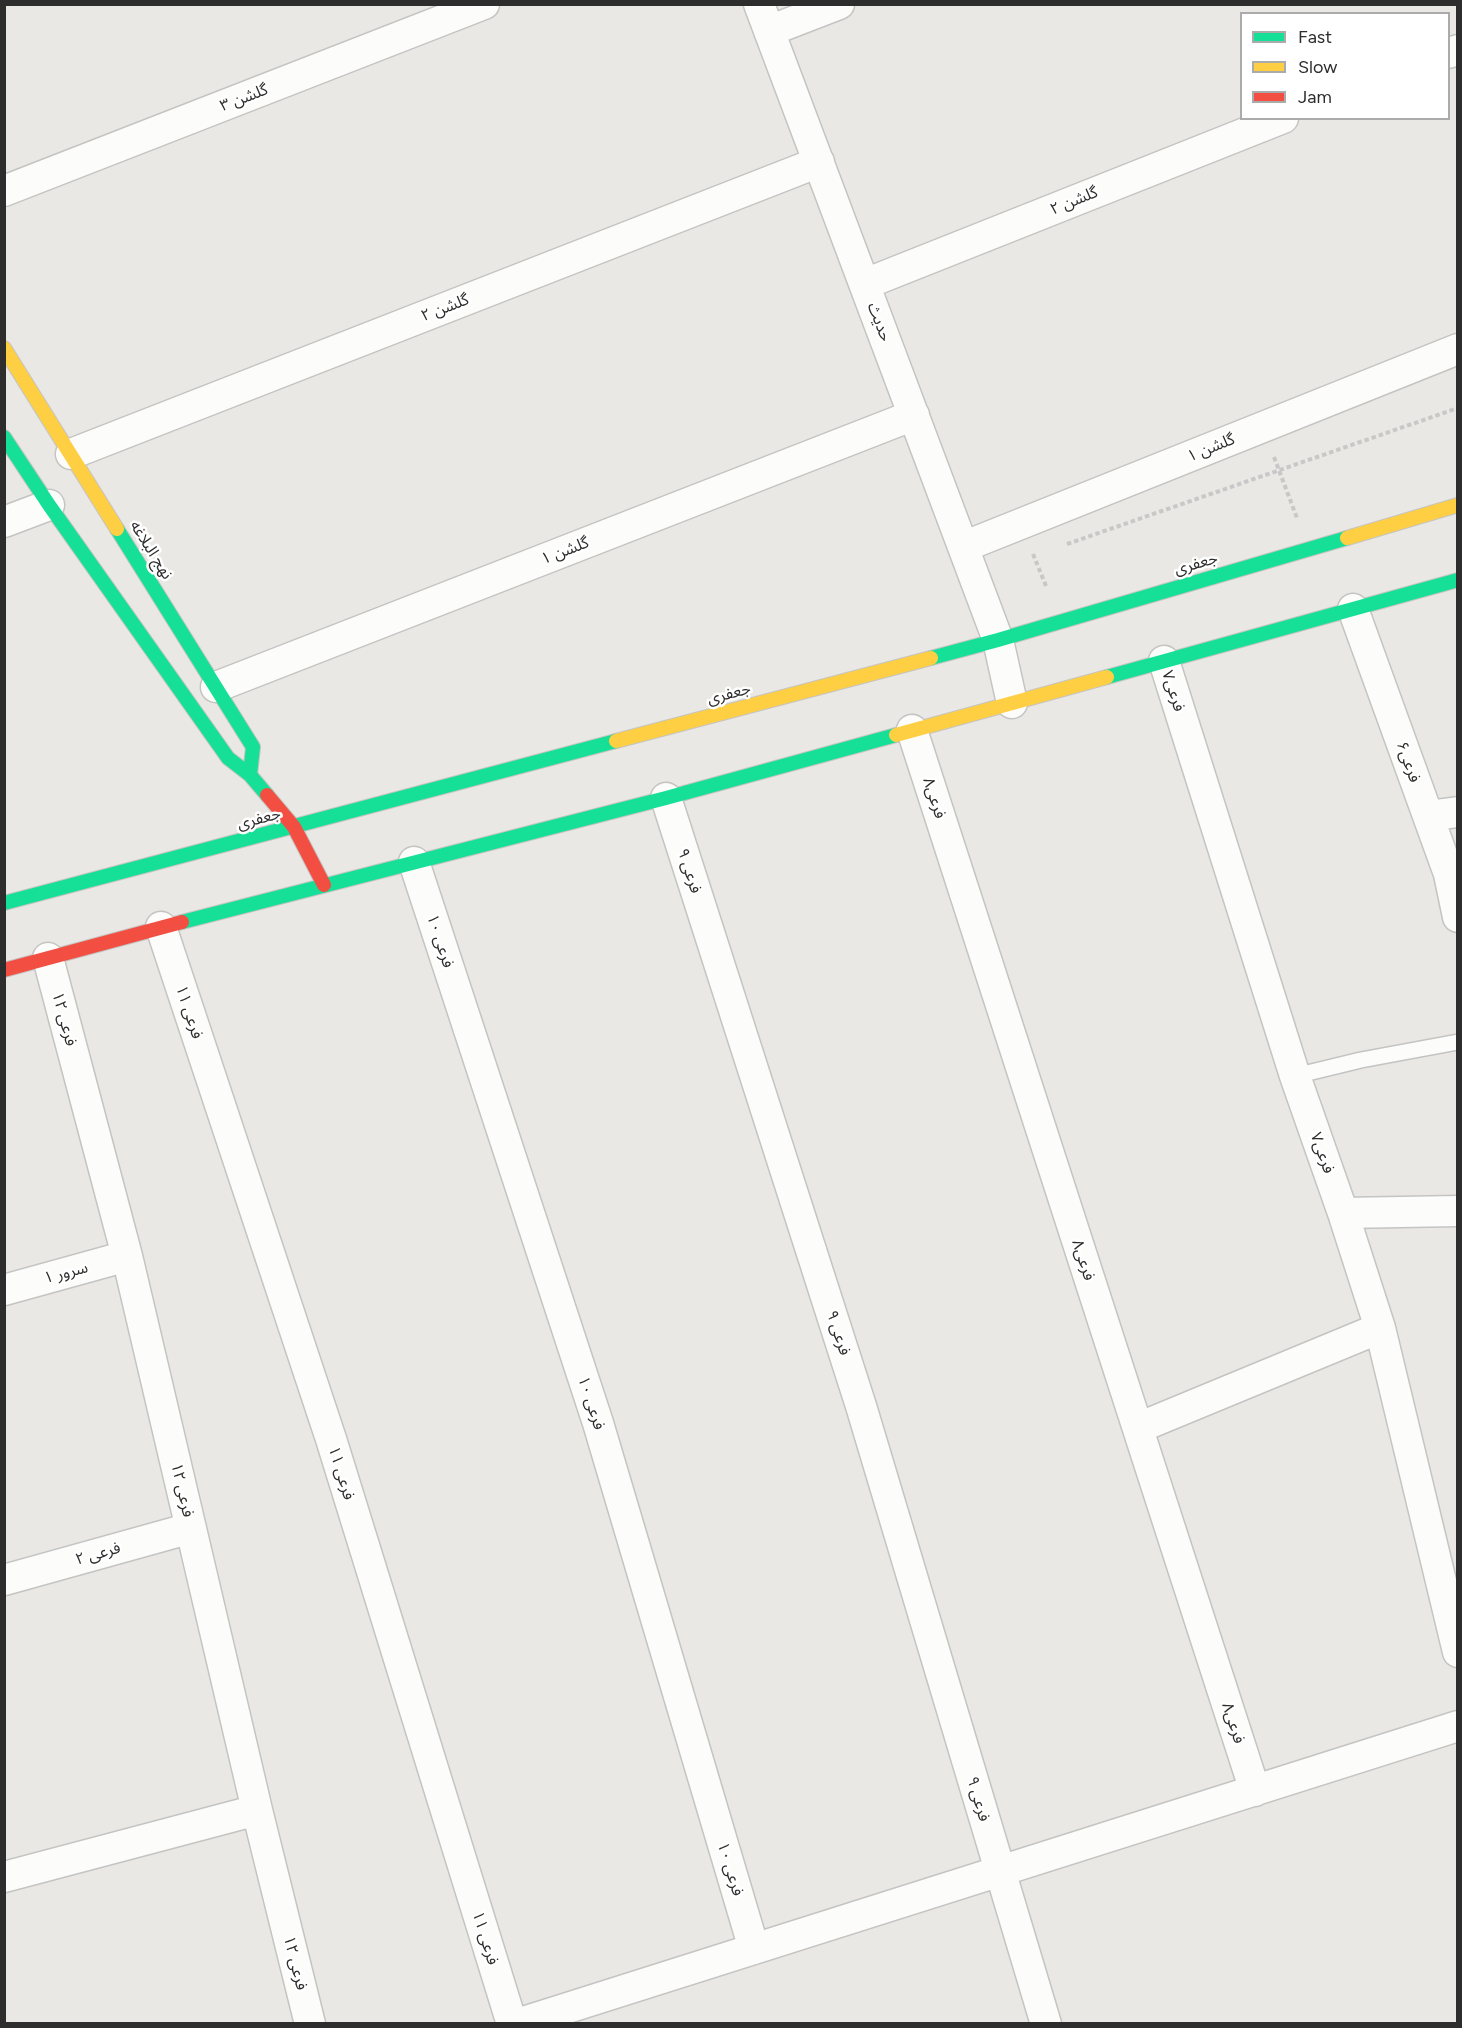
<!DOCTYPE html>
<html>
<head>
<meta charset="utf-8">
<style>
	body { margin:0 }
	#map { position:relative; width:1462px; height:2028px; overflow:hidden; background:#eae8e4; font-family:Figtree,sans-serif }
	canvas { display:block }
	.frame { position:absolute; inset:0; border:6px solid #2d2d2d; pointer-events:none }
	.legend { position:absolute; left:1240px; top:12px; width:210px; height:108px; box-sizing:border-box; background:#fff; border:2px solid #ababab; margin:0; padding:8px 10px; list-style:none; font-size:18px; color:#2d2d2d }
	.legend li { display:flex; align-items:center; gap:12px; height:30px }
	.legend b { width:30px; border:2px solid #ababab }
</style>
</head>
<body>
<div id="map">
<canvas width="1462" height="2028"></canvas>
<div class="frame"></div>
<ul class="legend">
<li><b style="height:8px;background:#16e098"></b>Fast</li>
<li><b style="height:8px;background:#ffcf43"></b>Slow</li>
<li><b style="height:8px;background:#f24e42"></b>Jam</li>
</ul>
</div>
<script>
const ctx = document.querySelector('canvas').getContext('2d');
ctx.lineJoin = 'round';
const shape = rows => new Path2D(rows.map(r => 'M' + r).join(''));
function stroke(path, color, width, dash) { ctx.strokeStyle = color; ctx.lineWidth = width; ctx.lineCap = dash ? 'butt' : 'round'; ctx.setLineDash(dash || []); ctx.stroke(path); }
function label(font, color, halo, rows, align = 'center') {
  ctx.font = font + ' Figtree,"Noto Sans Arabic",sans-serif'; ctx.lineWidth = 5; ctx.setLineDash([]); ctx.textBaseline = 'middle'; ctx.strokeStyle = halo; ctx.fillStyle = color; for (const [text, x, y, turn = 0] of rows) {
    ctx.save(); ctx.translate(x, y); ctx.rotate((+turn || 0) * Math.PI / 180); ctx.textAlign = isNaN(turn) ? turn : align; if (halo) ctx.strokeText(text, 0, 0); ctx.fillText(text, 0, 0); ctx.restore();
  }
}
const path = shape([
	[1274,457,1297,518],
	[1067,544,1458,408],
	[1033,554,1046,586,1048,586]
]);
const lane = shape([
	[1295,1076,1361,1060,1458,1042]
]);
const street = shape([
	[759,4,998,640,1012,703],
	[769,31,839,4],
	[1448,53,1458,50],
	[4,191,484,4],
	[865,284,1283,118],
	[71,454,819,162],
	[4,522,49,505],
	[963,547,1458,349],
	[1353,609,1449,874,1458,917],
	[1164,661,1295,1076,1343,1213,1380,1328,1458,1652],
	[216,687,914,415],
	[912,730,1255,1791],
	[666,798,861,1406,1046,2024],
	[1428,816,1458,812],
	[414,862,598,1423,754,1949],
	[161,927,331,1439,512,2024],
	[48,958,127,1256,257,1810,310,2024],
	[1343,1213,1458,1211],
	[4,1290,127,1256],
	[1138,1428,1380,1328],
	[4,1580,191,1528],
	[4,1877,257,1810],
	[517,2024,1458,1726]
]);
const fast = shape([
	[4,437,49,505,228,758,250,775,267,795],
	[117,529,253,747,250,775],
	[931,658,998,640,1347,538],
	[1107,677,1458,580],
	[4,903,616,741],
	[182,922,666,798,896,735]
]);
const slow = shape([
	[4,348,117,529],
	[1347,538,1458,505],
	[896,735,1107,677],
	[616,741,931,658]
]);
const jam = shape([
	[267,795,294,827,324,885],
	[4,970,182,922]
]);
const streetNames = [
	["گلشن ۳",244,98,-21],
	["گلشن ۲",1074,201,-22],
	["گلشن ۲",445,308,-21],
	["حدیث",879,322,69],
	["گلشن ۱",1211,448,-22],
	["نهج البلاغه",151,550,58],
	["گلشن ۱",565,551,-21],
	["جعفری",1196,564,-16],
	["فرعی۷",1173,691,72],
	["جعفری",729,694,-15],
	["فرعی۶",1408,762,70],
	["فرعی۸",934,798,72],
	["جعفری",259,819,-15],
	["فرعی ۹",689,871,72],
	["فرعی ۱۰",440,941,72],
	["فرعی ۱۱",189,1012,72],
	["فرعی ۱۲",64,1019,75],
	["فرعی۷",1322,1153,70],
	["فرعی۸",1083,1260,72],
	["سرور ۱",66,1273,-15],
	["فرعی ۹",838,1333,72],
	["فرعی ۱۰",591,1403,72],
	["فرعی ۱۱",341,1473,73],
	["فرعی ۱۲",182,1490,77],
	["فرعی ۲",98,1554,-16],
	["فرعی۸",1233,1723,72],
	["فرعی ۹",978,1799,74],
	["فرعی ۱۰",730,1869,73],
	["فرعی ۱۱",485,1938,73],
	["فرعی ۱۲",295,1963,76]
];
stroke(lane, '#c4c4c3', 18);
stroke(street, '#c4c4c3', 33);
stroke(fast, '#c4c4c3', 16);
stroke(slow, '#c4c4c3', 16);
stroke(jam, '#c4c4c3', 16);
stroke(path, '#c8c8c8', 4, [4.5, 3]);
stroke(lane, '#fcfcfb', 15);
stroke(street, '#fcfcfb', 30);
stroke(fast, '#16e098', 14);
stroke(slow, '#ffcf43', 14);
stroke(jam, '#f24e42', 14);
label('16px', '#2d2d2d', '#fff', streetNames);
</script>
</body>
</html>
